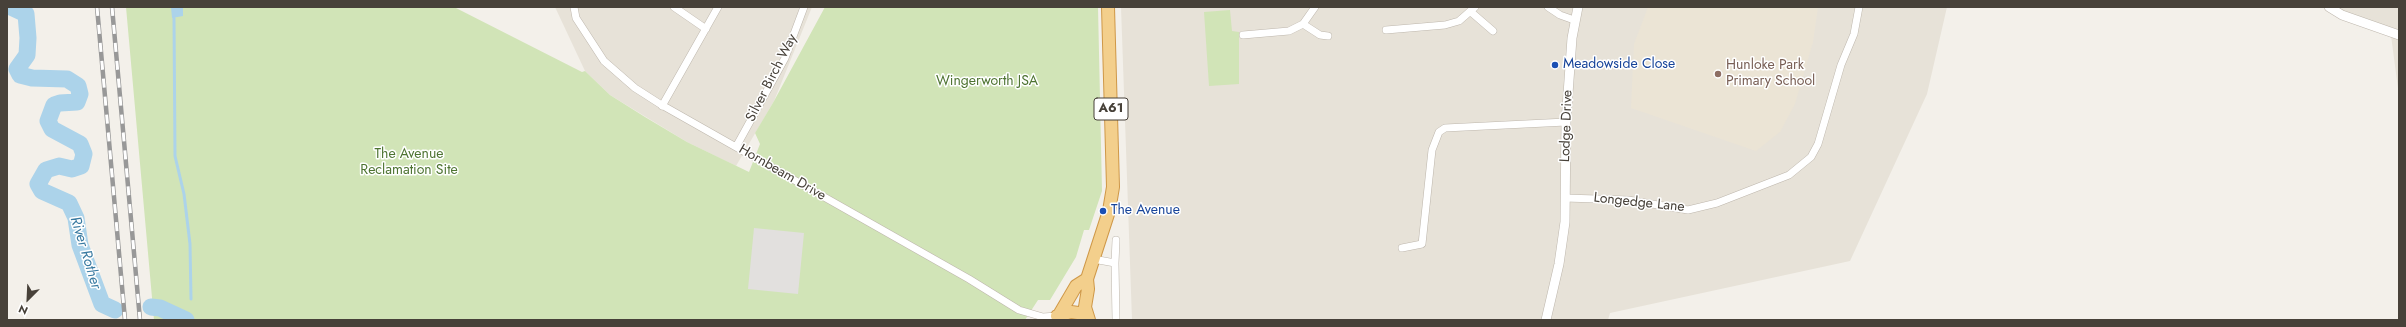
<!DOCTYPE html>
<html>
<head>
<meta charset="utf-8">
<style>
	body { margin:0 }
	#map { position:relative; width:2406px; height:327px; overflow:hidden; background:#f3f0ea; font-family:Jost,sans-serif }
	canvas { display:block }
	.frame { position:absolute; inset:0; border:8px solid #474139; pointer-events:none }
	.north { position:absolute; left:8px; top:279px; width:40px; height:40px; -webkit-text-stroke:3px #fff; paint-order:stroke; rotate:204deg; font-size:11px; font-weight:700; line-height:16px; text-align:center; color:#474139 }
	.north::after { content:''; display:block; margin:auto; width:14px; height:18px; background:#474139; clip-path:polygon(50% 0,100% 100%,50% 72%,0 100%) }
</style>
</head>
<body>
<div id="map">
<canvas width="2406" height="327"></canvas>
<div class="frame"></div>
<div class="north">N</div>
</div>
<script>
const ctx = document.querySelector('canvas').getContext('2d');
ctx.lineJoin = 'round';
function paint(path, color) { ctx.fillStyle = color; ctx.fill(path, 'evenodd'); }
const shape = rows => new Path2D(rows.map(r => 'M' + r).join(''));
function stroke(path, color, width, dash) { ctx.strokeStyle = color; ctx.lineWidth = width; ctx.lineCap = dash ? 'butt' : 'round'; ctx.setLineDash(dash || []); ctx.stroke(path); }
function label(font, color, halo, rows, align = 'center') {
  ctx.font = font + ' Jost,sans-serif'; ctx.lineWidth = 3; ctx.setLineDash([]); ctx.textBaseline = 'middle'; ctx.strokeStyle = halo; ctx.fillStyle = color; for (const [text, x, y, turn = 0] of rows) {
    ctx.save(); ctx.translate(x, y); ctx.rotate((+turn || 0) * Math.PI / 180); ctx.textAlign = isNaN(turn) ? turn : align; if (halo) ctx.strokeText(text, 0, 0); ctx.fillText(text, 0, 0); ctx.restore();
  }
}
const residential = shape([
	[555,7,812,7,774,101,736,166,687,142,610,95,585,71],
	[1121,7,1947,7,1927,94,1850,261,1610,313,1608,320,1132,320],
	[2335,7,2399,7,2399,96,2390,28,2358,19]
]);
const education = shape([
	[1648,7,1818,7,1813,42,1795,104,1780,132,1756,151,1631,108,1634,44]
]);
const green = shape([
	[126,7,454,7,582,72,585,71,610,95,645,117,687,142,749,172,760,144,755,133,774,101,825,7,1098,7,1102,191,1089,230,1084,230,1076,257,1050,300,1038,300,1025,320,154,320],
	[1230,10,1232,31,1239,32,1239,84,1209,86,1204,12]
]);
const parking = shape([
	[754,228,804,233,798,294,748,289]
]);
const water = shape([
	[171,7,183,7,183,16,172,18]
]);
const stream = shape([
	[174,18,175,156,184,194,190,244,191,299]
]);
const river = shape([
	[11,7,26,14,28,38,27,55,17,69,20,75,32,78,67,79,78,86,80,94,77,102,60,103,54,105,48,121,52,129,80,144,84,154,81,166,72,169,59,166,46,170,38,184,42,191,69,203,76,218,80,245,102,304,115,310],
	[151,307,160,308,186,320]
]);
const minor = shape([
	[574,7,576,18,604,61,635,88,660,104,969,279,1019,310,1043,317,1057,316],
	[674,7,706,29],
	[1548,7,1560,15,1574,20],
	[1471,12,1493,31],
	[1303,24,1315,7],
	[1386,30,1445,25,1459,21,1475,7],
	[1243,35,1289,31,1303,24,1320,35,1328,36],
	[662,106,718,7],
	[736,147,785,58,804,7],
	[1565,198,1628,200,1688,210,1717,203,1789,175,1811,157,1818,144,1841,65,1854,34,1859,7],
	[1402,248,1422,244,1432,150,1439,132,1445,128,1566,122],
	[1093,259,1115,263,1116,320],
	[1115,263,1116,240]
]);
const tertiary = shape([
	[2329,7,2342,15,2399,35],
	[1546,320,1559,264,1565,222,1566,122,1572,38,1578,7]
]);
const trunk = shape([
	[1059,315,1076,286,1087,279],
	[1057,316,1071,312,1078,313,1088,320],
	[1089,320,1085,307,1088,289,1087,279,1109,211,1113,187,1108,7]
]);
const rail = shape([
	[97,7,125,320],
	[112,7,140,320]
]);
const markers = [
	[1555,65,4,"#1a4fb4"],
	[1718,74,4,"#8d6e63"],
	[1103,211,4,"#1a4fb4"]
];
const shields = [
	[1111,109,34]
];
const shieldNames = [
	["A61",1111,109]
];
const transitNames = [
	["Meadowside Close",1563,65],
	["The Avenue",1111,211]
];
const educationNames = [
	["Hunloke Park",1726,66],
	["Primary School",1726,82]
];
const streetNames = [
	["Silver Birch Way",772,78,-63],
	["Lodge Drive",1567,126,-88],
	["Hornbeam Drive",782,173,30],
	["Longedge Lane",1639,203,6]
];
const parkNames = [
	["Wingerworth JSA",987,82],
	["The Avenue",409,155],
	["Reclamation Site",409,171]
];
const waterNames = [
	["River Rother",85,253,73]
];
paint(residential, '#e7e2d8');
paint(education, '#ebe4d5');
paint(green, '#d1e4b7');
paint(parking, '#e2e0de');
paint(water, '#acd3ea');
stroke(stream, '#acd3ea', 3);
stroke(river, '#acd3ea', 17);
stroke(minor, '#beb7ad', 8);
stroke(tertiary, '#beb7ad', 10);
stroke(trunk, '#cf9848', 14);
stroke(minor, '#fff', 7);
stroke(tertiary, '#fff', 9);
stroke(trunk, '#f3cf8c', 12);
stroke(rail, '#989898', 4.5);
stroke(rail, '#fff', 3, [9]);
for (const [x, y, r, color] of markers) { const dot = new Path2D(); dot.arc(x, y, r, 0, 2 * Math.PI); ctx.fillStyle = color; ctx.fill(dot); stroke(dot, '#fff', 1.5); }
for (const [x, y, w] of shields) { const box = new Path2D(); box.roundRect(x - w / 2, y - 11, w, 22, 3); ctx.fillStyle = '#fff'; ctx.fill(box); stroke(box, '#474139', 1); }
label('bold 13px', '#474139', null, shieldNames);
label('14px', '#164399', '#fff', transitNames, 'left');
label('14px', '#785e54', '#fff', educationNames, 'left');
label('14px', '#474139', '#fff', streetNames);
label('14px', '#4d7331', '#fff', parkNames);
label('italic 15px', '#397aa1', '#fff', waterNames);
</script>
</body>
</html>
